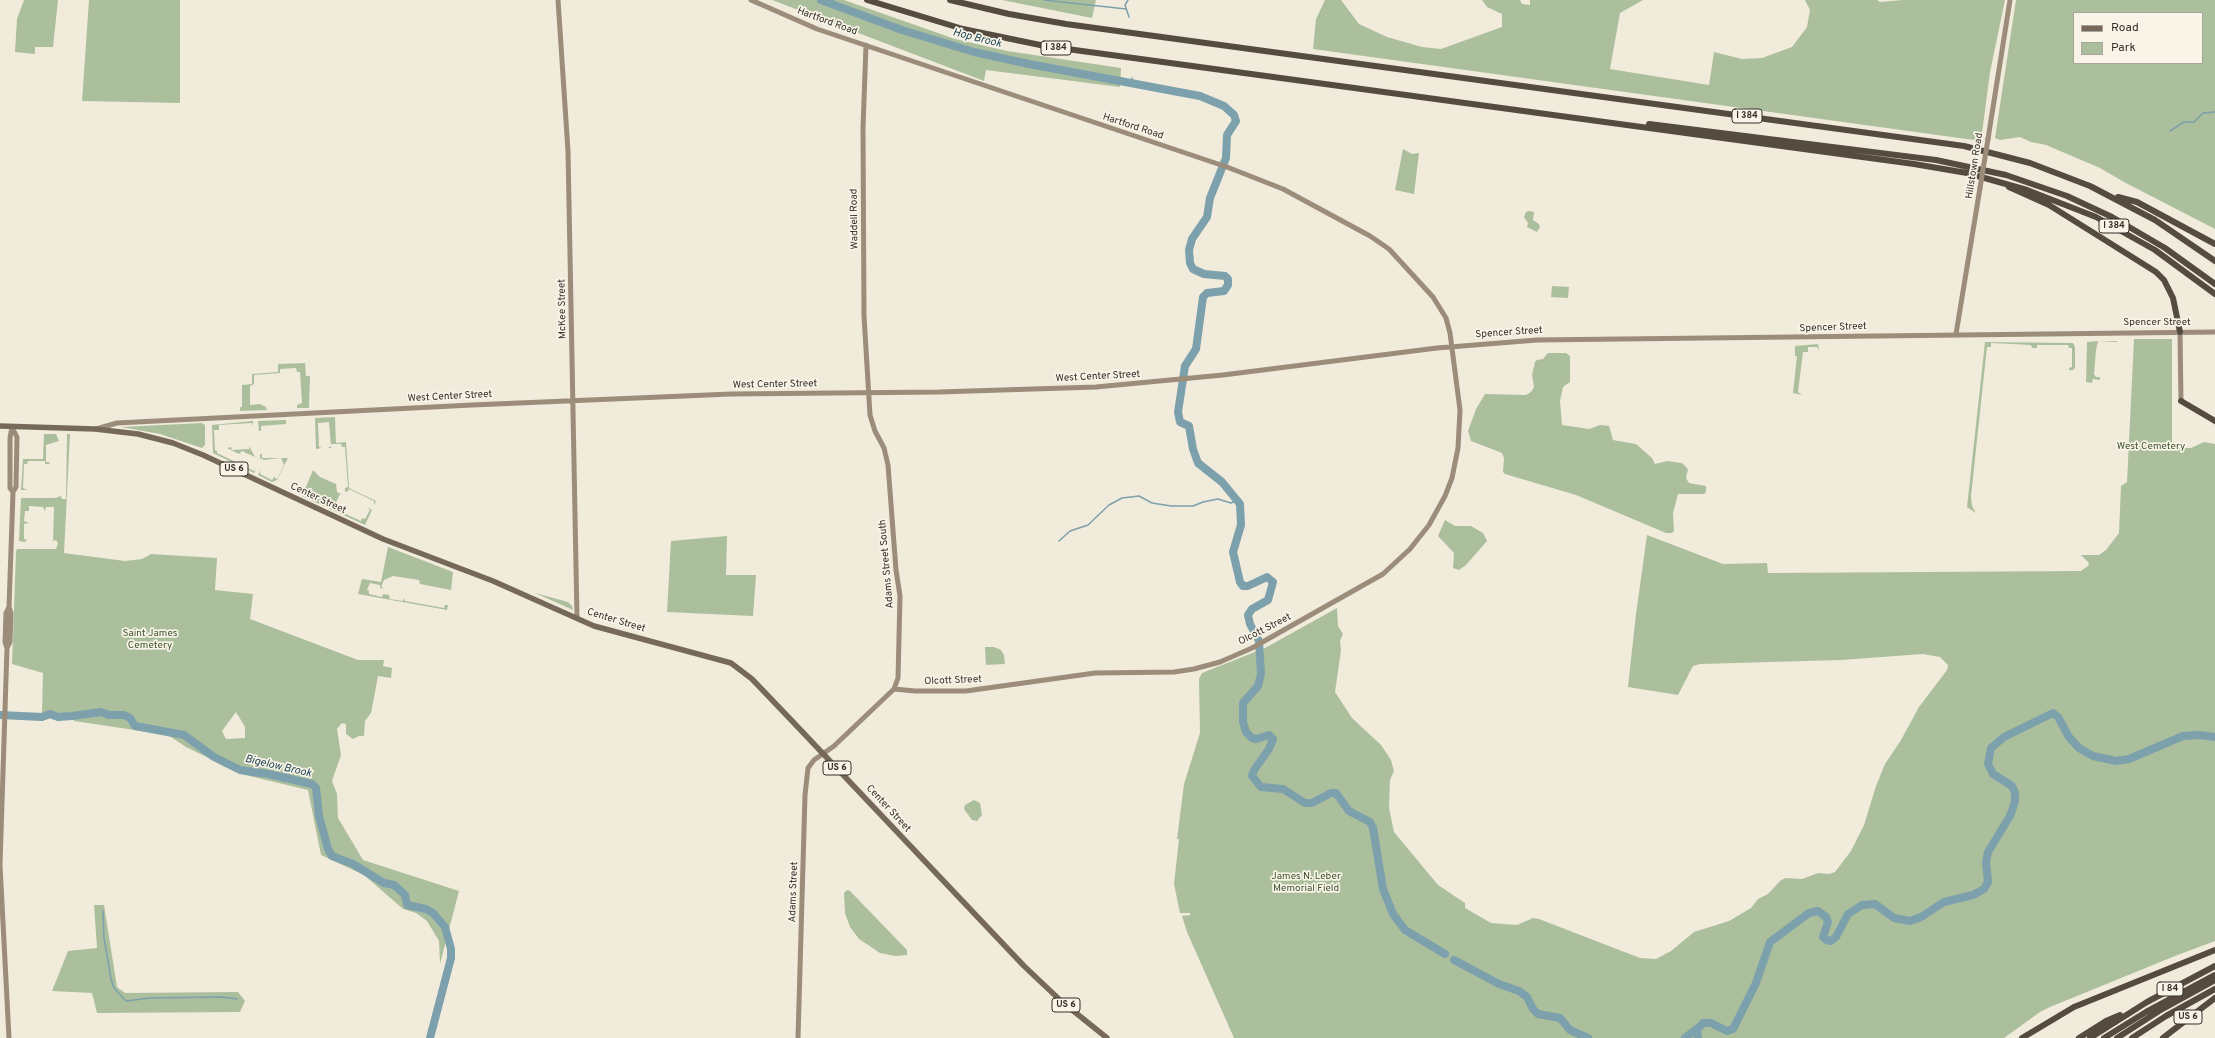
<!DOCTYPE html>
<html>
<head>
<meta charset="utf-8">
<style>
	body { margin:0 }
	#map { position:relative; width:2215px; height:1038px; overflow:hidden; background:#f1ebdc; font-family:Overpass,sans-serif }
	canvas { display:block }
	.legend { position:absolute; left:2073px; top:12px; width:130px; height:52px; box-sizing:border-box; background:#f8f4e8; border:1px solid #aaa59b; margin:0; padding:5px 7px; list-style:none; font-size:12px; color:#352f28 }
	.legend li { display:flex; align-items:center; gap:8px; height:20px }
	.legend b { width:20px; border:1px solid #aaa59b }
</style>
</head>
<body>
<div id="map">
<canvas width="2215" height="1038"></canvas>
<ul class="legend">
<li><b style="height:5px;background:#76695a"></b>Road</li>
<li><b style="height:11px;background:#acbf9d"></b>Park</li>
</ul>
</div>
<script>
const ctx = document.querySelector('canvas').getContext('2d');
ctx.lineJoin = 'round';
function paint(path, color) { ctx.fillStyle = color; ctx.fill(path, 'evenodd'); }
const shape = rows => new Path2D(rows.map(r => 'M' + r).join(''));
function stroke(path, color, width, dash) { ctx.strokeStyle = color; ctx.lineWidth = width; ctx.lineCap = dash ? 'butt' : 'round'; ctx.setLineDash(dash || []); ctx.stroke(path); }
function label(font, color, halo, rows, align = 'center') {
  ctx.font = font + ' Overpass,sans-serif'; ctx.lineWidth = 3.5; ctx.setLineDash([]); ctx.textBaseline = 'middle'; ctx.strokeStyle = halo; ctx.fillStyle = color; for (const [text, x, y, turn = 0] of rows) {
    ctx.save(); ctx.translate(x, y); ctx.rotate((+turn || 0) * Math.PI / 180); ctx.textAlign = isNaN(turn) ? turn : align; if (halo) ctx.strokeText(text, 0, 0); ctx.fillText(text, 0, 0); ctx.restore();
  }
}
const green = shape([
	[24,0,58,0,53,47,35,47,35,54,15,52,17,19],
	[89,0,180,0,180,103,82,101],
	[772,0,844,0,955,39,1007,51,1121,68,1120,87,986,70,984,81],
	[1002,0,1096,0,1092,18],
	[1325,0,1341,0,1359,24,1387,37,1422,47,1441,49,1502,27,1502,14,1487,7,1482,0,1520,0,1522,4,1530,5,1530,0,1643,0,1620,13,1610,69,1709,85,1714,52,1742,59,1762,58,1792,47,1807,27,1810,10,1805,0,1877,0,1880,2,1903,0,2005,0,1990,72,1981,141,1313,49,1316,19],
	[2016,0,2215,0,2215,229,2124,182,2100,168,2046,145,2031,142,2020,137,2000,140,1995,138],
	[2074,13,2202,13,2202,63,2074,63],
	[1403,149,1412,154,1419,153,1414,194,1395,190],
	[1529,211,1534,212,1533,220,1539,224,1540,227,1537,232,1527,227,1528,223,1524,217,1526,212],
	[1552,286,1569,287,1568,298,1551,297],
	[2134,339,2172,339,2172,450,2175,448,2191,448,2204,442,2215,444,2215,941,2175,956,2050,1007,2040,1012,2004,1038,1234,1038,1187,932,1182,916,1190,915,1190,913,1180,913,1174,884,1179,839,1177,839,1184,784,1200,733,1199,679,1202,673,1265,648,1337,608,1338,626,1343,634,1340,641,1341,650,1335,692,1352,718,1381,745,1391,760,1394,771,1390,780,1389,808,1394,832,1438,885,1465,903,1465,908,1491,923,1517,925,1533,918,1539,919,1640,958,1656,959,1671,951,1694,932,1729,921,1751,908,1758,899,1768,894,1780,881,1785,878,1802,879,1818,873,1829,874,1835,872,1851,851,1864,825,1876,786,1885,764,1901,740,1919,707,1947,670,1948,665,1940,657,1923,654,1841,660,1700,664,1693,666,1678,695,1628,687,1636,614,1647,535,1723,564,1767,563,1768,573,2081,571,2088,566,2089,563,2081,555,2099,555,2106,550,2119,533,2121,486,2127,482],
	[2098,341,2096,350,2094,374,2096,377,2100,377,2100,380,2093,379,2092,383,2086,382,2087,342,2098,341,2117,341,2117,342],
	[1985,342,2073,343,2075,347,2075,368,2073,370,2069,370,2069,368,2072,367,2072,348,2069,348,2068,345,2037,345,2037,348,2032,348,2031,345,1991,343,1991,347,1987,347,1971,496,1972,506,1976,513,1967,507],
	[1818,344,1819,351,1817,347,1808,347,1808,352,1803,352,1798,392,1802,395,1793,393,1797,356,1795,356,1795,346],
	[1548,353,1566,353,1570,356,1570,382,1563,387,1560,401,1562,425,1589,429,1600,425,1609,426,1613,440,1636,444,1652,458,1655,464,1667,461,1682,463,1688,469,1686,478,1689,483,1706,486,1706,492,1704,494,1678,494,1673,513,1674,531,1672,533,1666,533,1576,495,1505,474,1503,472,1504,458,1502,453,1471,441,1468,431,1476,409,1485,394,1526,395,1531,392,1534,387,1532,375,1535,362,1537,360,1543,359],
	[305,363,306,376,310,376,309,408,297,408,297,405,302,403,300,372,297,372,296,368,280,369,280,373,254,375,254,384,250,386,250,405,260,404,266,407,267,410,240,411,240,407,242,407,242,385,252,384,252,374,278,372,278,364],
	[335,417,336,443,346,442,349,488,376,501,374,505,374,501,349,489,347,492,345,491,345,488,348,487,345,447,342,447,341,444,331,444,331,448,328,448,331,446,329,422,318,423,319,447,322,448,316,449,315,418],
	[286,420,286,424,261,426,261,431,259,431,258,421],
	[253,421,253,427,252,423,219,425,219,430,214,430,215,450,217,451,217,453,254,471,256,468,254,473,213,453,212,425],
	[202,423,205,425,205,445,202,448,160,434,121,427],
	[44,434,56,434,59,441,46,445,46,462,50,462,49,464,45,464,45,461,28,461,27,464,24,464,23,488,27,490,21,490,23,459,43,459],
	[67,434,70,434,64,553,125,561,142,559,151,554,217,558,215,590,253,594,250,619,358,660,384,660,383,666,392,668,391,678,378,676,371,713,365,721,364,736,359,736,353,739,346,734,346,724,342,723,337,729,341,755,332,781,337,794,338,818,363,860,459,891,440,964,439,941,427,921,416,913,403,909,364,875,321,855,308,790,241,774,186,747,168,735,74,721,73,717,42,715,43,673,12,664,16,552,17,549,56,549,58,543,56,540,53,541,54,507,46,507,45,511,43,507,29,506,29,511,25,511,24,521,29,523,24,524,24,539,27,540,25,542,19,541,21,498,55,498,61,496,62,499,66,499],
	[236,712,245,727,245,738,226,739,222,731],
	[249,446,255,457,242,451,239,454,227,448,231,447,232,450,249,449],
	[260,454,262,454,262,458,288,458,277,480,272,482,258,475,261,470,260,474,272,480,274,477,277,479,284,465,281,458,264,460,260,458],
	[313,470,320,477,336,484,337,492,343,495,340,494,335,505,338,507,337,510,361,521,362,518,365,519,370,510,367,507,372,510,365,525,302,496],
	[1445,520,1455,526,1471,526,1483,533,1487,541,1466,565,1459,570,1453,568,1454,553,1438,536],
	[727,536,726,575,756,575,753,616,667,612,671,541],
	[388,547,453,572,451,590,420,584,419,580,393,576,384,580,381,587,384,589,380,588,380,585,370,583,367,590,369,591,369,594,382,597,383,594,389,595,390,599,403,601,404,598,405,601,444,608,445,605,448,605,447,610,358,594,362,579,381,582],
	[535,593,568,602,572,606,573,610],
	[985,647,994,647,1001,650,1004,655,1005,664,986,665],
	[974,800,980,803,982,815,977,821,972,820,964,809,965,805],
	[847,890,850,891,907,950,907,955,895,956,880,953,859,939,850,927,845,913,844,893],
	[94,905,104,905,117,987,125,993,238,992,245,1001,240,1012,97,1013,92,993,52,991,68,951,97,948]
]);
const stream = shape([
	[1044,0,1126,9],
	[1128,0,1125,5,1129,17],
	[1132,78,1133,83],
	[2170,131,2184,122,2194,122,2203,113,2215,112],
	[1059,541,1070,531,1088,525,1109,505,1122,498,1139,496,1152,503,1171,506,1193,506,1203,502,1218,499,1231,503,1237,500],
	[103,911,104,938,111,979,114,988,126,1001,150,998,222,997,237,999]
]);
const river = shape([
	[821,0,902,30,974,52,1029,64,1200,96,1224,106,1234,115,1236,121,1227,135,1226,158,1210,198,1207,217,1192,239,1189,250,1190,263,1193,269,1204,274,1225,276,1228,279,1228,285,1224,291,1207,293,1203,297,1196,349,1185,366,1178,412,1180,422,1189,426,1193,449,1198,463,1222,482,1240,504,1241,525,1233,552,1240,582,1243,586,1248,586,1267,577,1273,582,1268,600,1252,609,1248,615,1250,624,1259,641,1261,674,1258,686,1243,703,1243,722,1246,732,1252,738,1256,739,1269,735,1273,739,1269,749,1254,770,1252,776,1261,787,1283,789,1305,803,1312,803,1331,793,1336,793,1349,811,1370,822,1373,828,1383,889,1393,914,1405,930,1445,954],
	[0,715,42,717,50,714,58,717,72,716,101,712,109,715,124,715,130,718,135,726,184,735,214,757,240,770,268,774,312,784,316,788,319,816,328,849,332,856,353,864,384,883,394,885,405,895,407,905,426,909,433,913,445,927,451,949,451,958,430,1038],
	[1454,960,1499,984,1519,991,1527,997,1533,1009,1538,1014,1560,1018,1570,1030,1588,1038],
	[1685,1038,1698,1028],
	[1698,1038,1697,1030,1703,1023,1711,1023,1727,1031,1733,1029,1756,983,1770,942,1809,913,1818,911,1826,917,1828,922,1823,937,1826,940,1831,941,1836,937,1848,914,1862,905,1875,904,1894,918,1910,921,1921,917,1944,902,1973,895,1984,889,1988,882,1986,862,1988,852,2010,816,2015,802,2015,793,2012,786,1993,774,1988,764,1991,748,2004,737,2053,713,2058,717,2069,737,2079,748,2093,756,2116,761,2129,759,2183,736,2199,735,2215,737]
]);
const secondary = shape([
	[558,0,568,151,577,618],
	[751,0,817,29,1227,167,1283,189,1370,236,1389,249,1433,297,1446,318,1450,333,1460,410,1458,448,1452,478,1445,496,1429,525,1410,549,1383,574,1252,648,1220,662,1194,669,1174,672,1095,673,966,691,915,691,894,689],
	[1988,139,2010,0],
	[2180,332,2181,401],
	[1956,334,1980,188],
	[12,427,10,438,10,488,13,492],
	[96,429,117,423,472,405,731,394,939,392,1096,387,1223,375,1437,348,1537,340,2215,332],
	[9,607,11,613,10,642,7,648,0,865,9,1038],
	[7,648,5,642,6,613,9,607,13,492,16,487,17,437,12,427],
	[798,1038,805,795,808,768,814,760,834,746,894,689,898,678,900,596,896,570,888,465,884,448,875,431,870,415,864,316,863,128,866,45]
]);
const primary = shape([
	[0,426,95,429,138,434,173,443,203,455,383,539,493,581,594,626,731,663,752,679,794,723,1024,966,1061,1001,1107,1038]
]);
const highway = shape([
	[867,0,963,29,1045,46,1914,164,1967,173,2027,190,2096,217,2155,250,2215,294],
	[950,0,1009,14,1066,24,1964,146,2030,163,2090,186,2155,220,2215,261],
	[1649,124,1936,160,2006,175,2067,196,2112,217,2165,248,2215,284],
	[2009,187,2049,205,2156,272,2164,280,2173,298,2180,332],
	[2118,197,2137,202,2215,244],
	[2181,401,2215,421],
	[2022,1038,2074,1007,2215,950],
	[2079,1038,2106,1021,2120,1015],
	[2090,1038,2147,1002,2215,966],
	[2104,1038,2146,1012,2215,975],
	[2117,1038,2159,1011,2215,980],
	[2132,1038,2166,1016,2215,989],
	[2163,1038,2215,998]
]);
const secondaryBridge = shape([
	[1980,188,1988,139]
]);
const shields = [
	[1056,48,30],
	[1747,116,30],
	[2114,226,30],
	[234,469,28],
	[837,768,28],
	[2170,989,26],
	[1066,1005,28],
	[2188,1017,28]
];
const shieldNames = [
	["I 384",1056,48],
	["I 384",1747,116],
	["I 384",2114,226],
	["US 6",234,469],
	["US 6",837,768],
	["I 84",2170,989],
	["US 6",1066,1005],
	["US 6",2188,1017]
];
const streetNames = [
	["Hartford Road",827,22,20],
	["Hartford Road",1133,127,18],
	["Hillstown Road",1975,166,-81],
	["Waddell Road",855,219,-91],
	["McKee Street",563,309,-91],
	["Spencer Street",2157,323],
	["Spencer Street",1833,328,-2],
	["Spencer Street",1509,333,-4],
	["West Center Street",1098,377,-3],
	["West Center Street",775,385,-1],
	["West Center Street",450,397,-3],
	["Center Street",318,499,25],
	["Adams Street South",887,564,-95],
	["Center Street",616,621,17],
	["Olcott Street",1265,630,-27],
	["Olcott Street",953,681,-2],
	["Center Street",888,809,47],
	["Adams Street",794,892,-88]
];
const parkNames = [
	["West Cemetery",2151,447],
	["Saint James",150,634],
	["Cemetery",150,646],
	["James N. Leber",1306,877],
	["Memorial Field",1306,889]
];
const waterNames = [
	["Hop Brook",977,39,14],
	["Bigelow Brook",278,767,13]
];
paint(green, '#acbf9d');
stroke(stream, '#7ca0ac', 1.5);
stroke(river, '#7ca0ac', 8);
stroke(secondary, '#9b8d7a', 5);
stroke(primary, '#76695a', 5.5);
stroke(highway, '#564b40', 6);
stroke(secondaryBridge, '#9b8d7a', 5);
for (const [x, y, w] of shields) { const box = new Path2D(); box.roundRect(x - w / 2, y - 7, w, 14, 3); ctx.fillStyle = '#f8f4e8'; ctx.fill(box); stroke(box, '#352f28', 1); }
label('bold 9px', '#352f28', null, shieldNames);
label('10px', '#352f28', '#f8f4e8', streetNames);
label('10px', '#3d522d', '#f8f4e8', parkNames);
label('italic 11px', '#204655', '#f8f4e8', waterNames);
</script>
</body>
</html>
